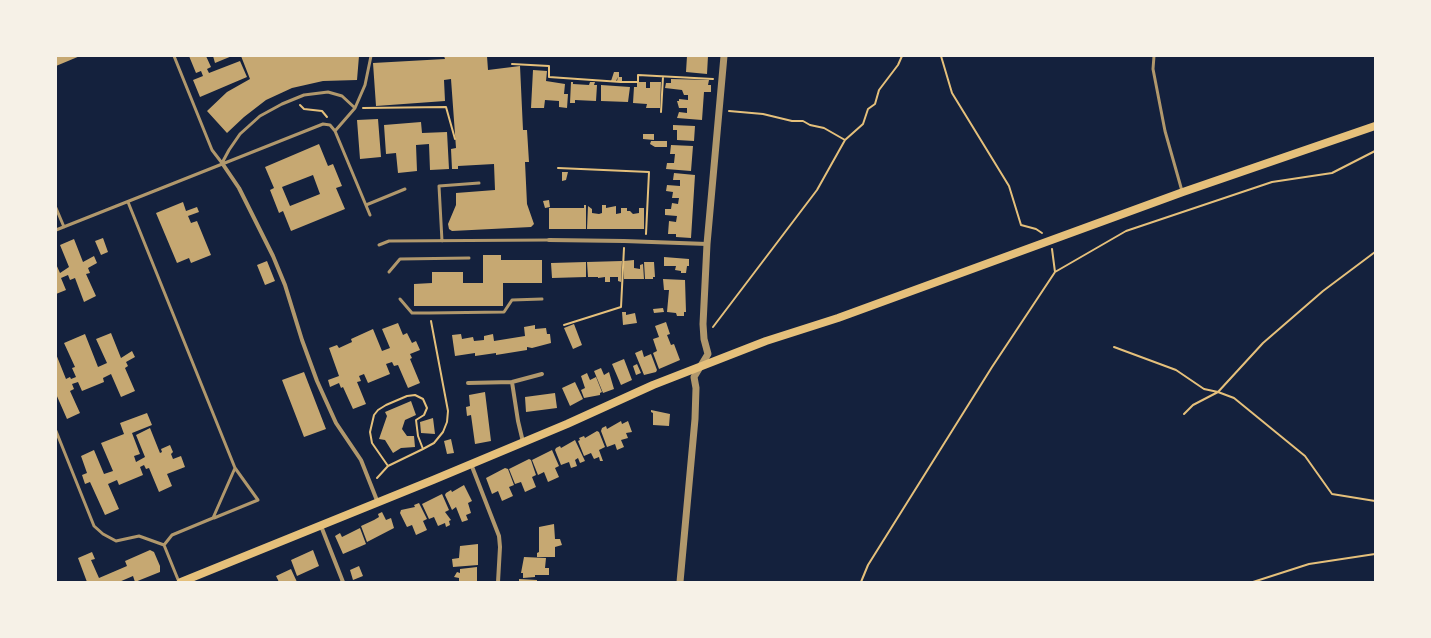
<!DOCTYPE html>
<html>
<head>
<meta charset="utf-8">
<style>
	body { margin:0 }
	#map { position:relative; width:1431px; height:638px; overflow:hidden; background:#14213d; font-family:"Public Sans",sans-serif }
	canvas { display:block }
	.frame { position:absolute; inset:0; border:57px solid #f6f1e7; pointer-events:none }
</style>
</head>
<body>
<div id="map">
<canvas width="1431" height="638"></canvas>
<div class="frame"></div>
</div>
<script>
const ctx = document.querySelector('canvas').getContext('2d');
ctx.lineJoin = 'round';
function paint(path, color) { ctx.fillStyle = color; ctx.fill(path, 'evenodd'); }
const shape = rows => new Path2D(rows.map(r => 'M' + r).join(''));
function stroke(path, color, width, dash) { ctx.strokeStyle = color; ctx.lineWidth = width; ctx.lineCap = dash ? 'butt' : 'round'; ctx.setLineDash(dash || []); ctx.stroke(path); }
const building = shape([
	[56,56,80,56,56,66],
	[189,56,206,56,211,67,207,69,209,73,240,61,247,77,200,97,193,80,203,76,201,71,196,73],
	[213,56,232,56,215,63],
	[241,56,359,56,357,80,323,81,292,88,266,100,244,117,227,133,207,111,227,92,250,79],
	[444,56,487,56,488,70,520,66,523,130,527,130,529,162,525,162,527,204,534,224,531,227,452,231,449,229,448,224,456,205,456,193,495,190,494,164,458,166,458,169,452,169,451,149,456,148,451,79,444,80,445,101,376,106,373,63,445,59],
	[687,56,708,56,707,74,686,72],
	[533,70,547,71,546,81,565,84,564,94,568,94,567,108,559,107,559,101,545,100,544,108,531,108],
	[614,72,619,72,619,77,622,77,622,81,617,81,618,77,616,81,611,81],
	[671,79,709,80,708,85,711,85,711,92,704,92,702,120,677,118,679,112,687,113,687,108,679,108,677,101,679,101,679,99,688,100,688,95,684,95,682,90,665,88,666,83,671,83],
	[571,82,573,82,573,84,589,85,590,82,595,82,594,85,597,85,596,101,575,100,575,103,570,103],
	[639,82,646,82,646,88,650,88,650,82,661,82,660,108,646,108,647,104,633,103,634,87,637,87,637,83],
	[601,85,630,87,628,102,601,101],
	[378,119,381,157,360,159,357,120],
	[421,122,422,133,447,132,449,169,430,170,429,144,416,145,417,171,398,173,396,153,386,154,384,125],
	[673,125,695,126,694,141,677,140,677,130,673,130],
	[643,134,654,134,654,140,643,139],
	[651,141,667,141,667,147,655,147,650,144],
	[319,144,328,166,333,164,342,186,336,188,345,209,291,231,283,211,279,213,270,190,274,188,265,167],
	[313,175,320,194,290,206,282,187],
	[671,145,693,146,691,171,666,169,667,163,674,163,675,154,670,154],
	[562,172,568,172,566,180,562,181],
	[674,173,695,175,691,238,676,237,676,234,668,234,669,221,676,222,677,216,665,215,665,209,671,209,672,203,678,204,679,198,672,198,673,192,666,191,667,185,680,186,680,180,673,180],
	[549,200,550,207,545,208,543,201],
	[183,202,186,211,197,207,199,212,188,216,191,223,197,221,211,255,191,263,189,258,177,263,156,213],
	[584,205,586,205,586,229,549,229,549,208,584,208],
	[602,205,606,205,606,208,616,206,616,214,621,213,621,208,627,208,627,211,630,211,633,214,639,213,639,208,644,208,644,229,587,229,588,206,592,209,592,213,599,214,602,213],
	[103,238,108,252,101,255,95,241],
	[74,239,83,262,94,256,97,263,88,268,90,273,86,274,96,296,84,302,75,278,70,280,68,275,61,278,66,290,56,294,56,264,60,273,69,267,60,245],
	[483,255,501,255,501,260,542,260,542,283,503,283,503,306,414,306,414,284,432,283,432,272,463,272,463,283,483,283],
	[664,257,689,259,689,266,687,266,686,273,681,273,681,271,675,270,676,266,664,266],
	[634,260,634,268,640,269,640,265,643,264,644,279,624,279,624,261],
	[267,261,275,281,265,285,257,265],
	[622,261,621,282,618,281,618,277,610,277,610,282,605,282,605,277,598,278,598,277,588,277,587,262],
	[586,262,586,277,552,278,551,263],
	[644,262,654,262,655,277,653,277,653,279,645,279],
	[663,279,685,280,686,312,684,312,684,316,677,316,676,313,667,312,669,290,664,290],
	[663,308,664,312,654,313,653,309],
	[622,312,626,312,626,315,635,313,637,323,623,325],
	[666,322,670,334,667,335,671,345,674,344,680,360,659,369,653,353,657,351,653,339,659,337,655,326],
	[398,323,403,335,407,333,412,343,416,341,420,350,410,354,412,358,410,359,420,383,408,388,398,365,394,366,392,362,386,364,390,374,368,383,364,374,359,376,361,381,357,382,366,404,353,409,343,387,341,388,339,383,330,387,328,380,339,376,329,348,337,345,339,348,352,342,351,339,373,329,382,351,390,348,382,329],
	[574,324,582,345,573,349,564,328],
	[535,325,535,329,546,328,547,334,550,334,551,343,532,348,527,347,527,350,496,355,496,353,475,356,475,353,455,356,452,335,461,334,462,339,473,337,474,341,484,340,484,336,493,334,494,341,525,336,524,327],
	[111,333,121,358,132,351,135,357,126,362,128,366,125,368,135,391,121,397,111,374,103,378,104,382,82,391,78,382,72,384,74,389,70,391,80,413,67,419,56,394,56,354,66,379,70,377,71,379,76,377,72,368,75,367,64,343,85,334,98,367,107,363,96,339],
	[642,350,644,357,651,354,657,370,656,372,644,375,635,353],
	[624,359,632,380,621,385,612,364],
	[637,364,641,373,636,375,633,366],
	[601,368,604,375,609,372,614,389,603,393,594,371],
	[304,372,326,429,304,437,282,380],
	[587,373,590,380,596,377,602,392,600,393,600,395,584,398,581,390,585,388,581,376],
	[575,382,583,399,570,406,562,388],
	[485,392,491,441,475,444,471,415,467,416,466,407,470,406,469,395],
	[555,393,557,408,526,412,525,397],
	[411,401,416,415,405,420,402,429,407,436,414,436,415,447,401,448,393,453,385,440,379,439,387,416,385,412],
	[651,410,670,414,669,426,653,425,653,413,651,412],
	[147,413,152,425,132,433,140,454,134,456,136,462,145,457,136,435,150,428,160,453,162,452,161,449,170,445,173,452,171,454,173,459,181,456,185,467,167,474,172,486,159,492,149,468,146,469,144,465,140,467,143,475,119,485,117,480,108,484,119,509,105,515,90,482,85,484,82,475,87,473,81,456,94,450,104,474,113,471,101,443,124,434,120,423],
	[433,418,435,434,421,433,420,422],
	[621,421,622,424,628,421,632,432,626,433,628,438,621,440,624,447,617,450,615,444,607,447,601,431,602,428,606,426,607,429],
	[597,431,599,432,605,447,599,450,603,461,600,461,599,457,594,459,591,453,584,456,578,441,580,440,579,438,584,436,585,438],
	[451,439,454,453,447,454,444,441],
	[575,440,585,461,580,463,578,458,575,460,577,466,571,468,569,462,561,465,555,450,556,448,560,446,561,448],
	[552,450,559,466,555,468,559,477,548,482,544,472,538,475,532,460],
	[529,459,531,460,536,475,532,477,536,487,525,492,521,482,515,484,509,469],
	[505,468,508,469,514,485,509,487,513,496,502,501,498,491,492,494,486,478],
	[464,485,472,501,468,503,471,513,466,515,468,520,462,522,456,507,452,510,445,495,446,493,451,490,452,492],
	[442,494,449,510,445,512,451,520,449,521,450,525,446,527,445,523,438,526,434,517,429,519,422,504],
	[419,503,427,519,423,521,427,530,416,535,412,525,407,527,400,513,401,510,415,507,414,505],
	[382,512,386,520,391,518,394,528,367,542,361,526,374,520,379,517,378,514],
	[554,524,555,539,560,539,562,545,555,547,555,557,537,557,537,553,539,552,539,527],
	[360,528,366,544,343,554,335,536,340,533,342,537],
	[478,544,478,565,453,567,452,559,459,558,460,546],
	[150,550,154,552,160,566,160,572,135,582,133,576,119,582,87,582,78,558,92,552,95,559,91,560,99,578,127,566,125,561],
	[313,550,319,566,297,576,291,560],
	[524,557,546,558,545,568,549,568,549,575,535,575,535,577,523,578,523,573,521,573],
	[359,566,363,576,353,580,350,570],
	[477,567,477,582,459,582,459,578,454,577,457,572,460,573,460,569],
	[291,569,297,582,279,582,276,576],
	[519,579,537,580,537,582,519,582]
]);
const path = shape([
	[941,56,952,93,1009,186,1021,225,1036,229,1042,233],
	[512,64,549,66,549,77,621,82,638,82,638,75,713,79],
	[300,105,304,109,322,111,327,117],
	[363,108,446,107,455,139],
	[729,111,763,114,792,121,803,121,810,125,824,128,845,140],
	[661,112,663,77],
	[558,168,649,172,646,234],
	[1055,272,1126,231,1272,182,1332,173,1375,151],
	[564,325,621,307,624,248],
	[713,327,817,190,845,140,863,124,868,109,875,104,879,90,898,65,902,56],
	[1114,347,1176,370,1204,389,1218,392,1234,398,1305,456,1332,494,1375,501],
	[1184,414,1193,405,1218,392,1263,343,1323,291,1375,252],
	[388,466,423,449],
	[377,478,388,466,372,443,370,432,374,415,378,410,386,405,407,396,415,395,423,399,427,408,424,415,416,420,418,436,423,449,434,443,443,432,447,422,448,411,431,321],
	[861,582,868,565,992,367,1055,272,1052,249],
	[1253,582,1309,564,1375,554]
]);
const service = shape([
	[174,56,212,150,222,163,229,150,240,134,260,116,282,104,304,95,328,92,342,96,355,108],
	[1154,56,1153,69,1165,131,1182,191],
	[335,131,355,108,365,85,371,56],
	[128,202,235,468,213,518,172,535,164,545],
	[366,205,405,189],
	[56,208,64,227],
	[56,230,323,124,330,125,335,131,370,215],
	[442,241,439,186,479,183],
	[379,245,389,241,549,240],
	[389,272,400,259,469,258],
	[400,299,412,313,429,313,504,312,512,300,542,299],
	[56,431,94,526,103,534,116,541,139,536,164,545,179,582],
	[214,518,258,500,235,468]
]);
const minor = shape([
	[222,163,239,188,273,256,285,285,302,340,317,381,336,423,361,460,378,503],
	[549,240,624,241,707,244],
	[512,382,518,421,523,442],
	[468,383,512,382,542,374],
	[471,464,499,536,500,547,498,582],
	[321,526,343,582]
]);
const tertiary = shape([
	[680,582,695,419,696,388,694,377,708,354,704,339,703,324,707,244,724,56]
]);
const secondary = shape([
	[181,582,433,480,567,424,653,385,766,341,838,318,1183,192,1375,126]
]);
paint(building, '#c6a872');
stroke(path, '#e5c07b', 2);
stroke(service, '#b1986c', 3);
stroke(minor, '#b1986c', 4);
stroke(tertiary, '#b1986c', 7);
stroke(secondary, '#e5c07b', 8);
</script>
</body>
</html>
